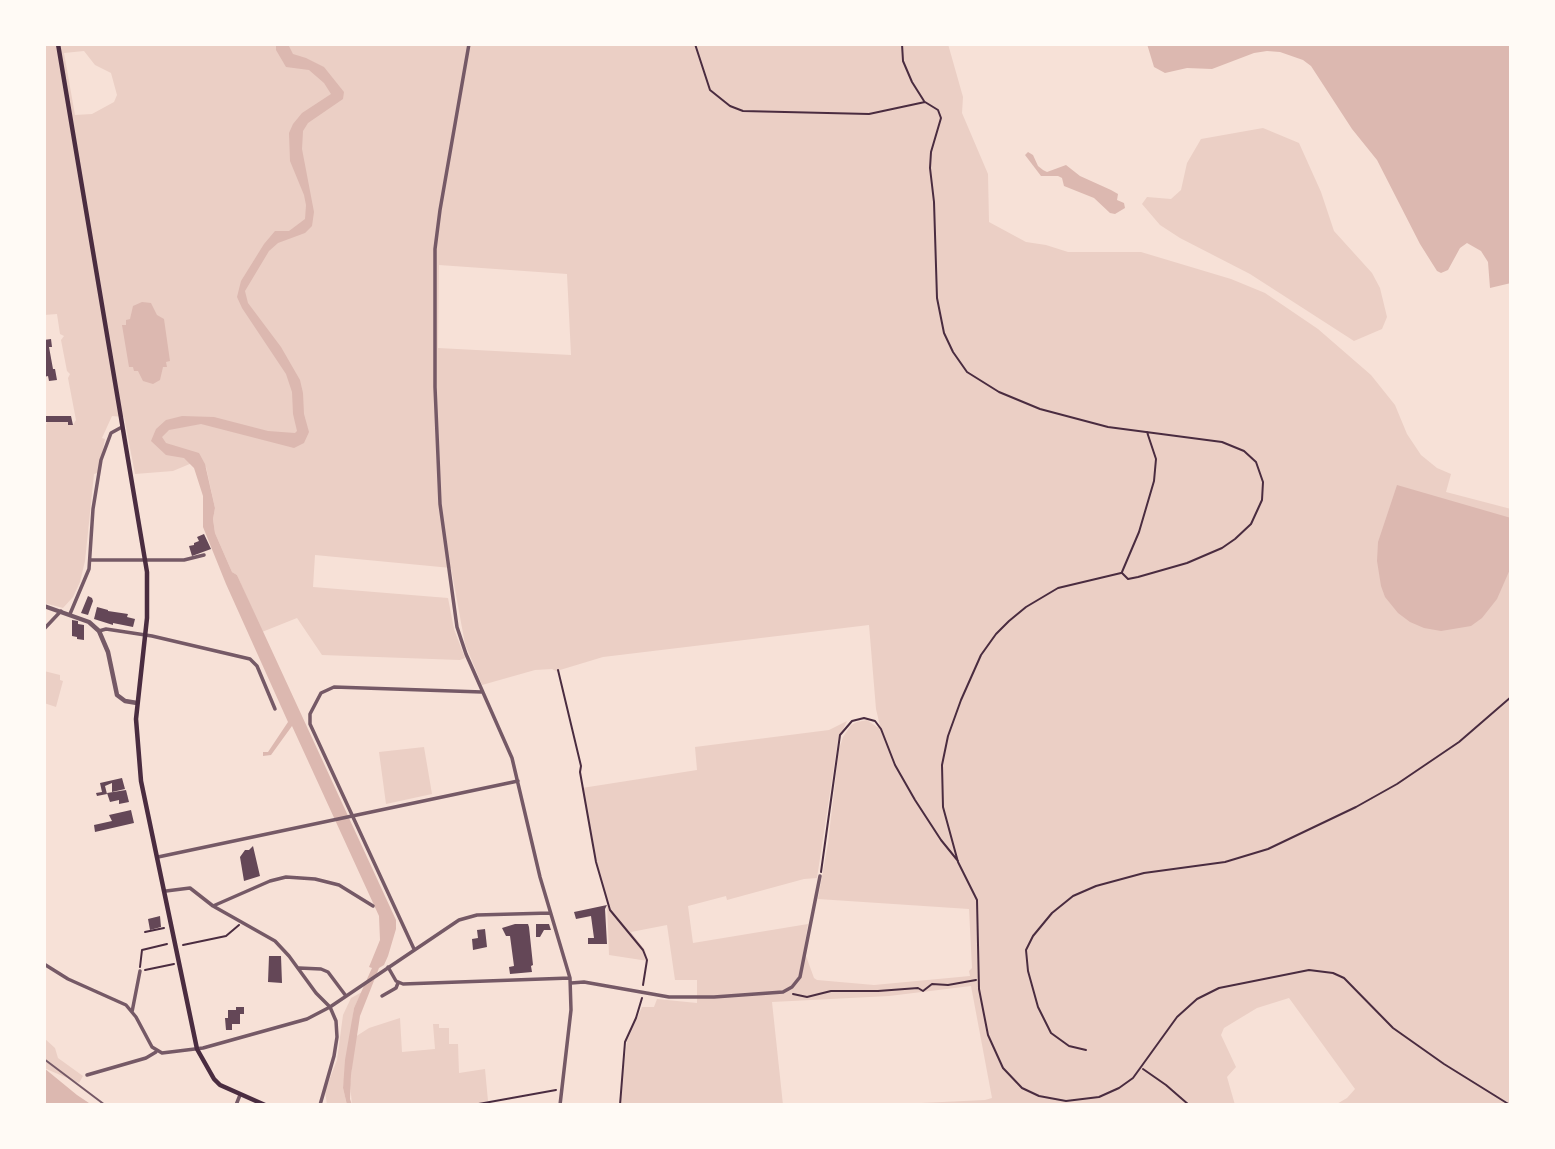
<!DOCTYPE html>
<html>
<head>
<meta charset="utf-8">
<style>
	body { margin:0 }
	#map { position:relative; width:1555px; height:1149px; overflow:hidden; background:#f7e1d7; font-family:Manrope,sans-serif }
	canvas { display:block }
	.frame { position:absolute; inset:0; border:46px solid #fffaf5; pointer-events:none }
</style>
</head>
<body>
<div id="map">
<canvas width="1555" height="1149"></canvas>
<div class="frame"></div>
</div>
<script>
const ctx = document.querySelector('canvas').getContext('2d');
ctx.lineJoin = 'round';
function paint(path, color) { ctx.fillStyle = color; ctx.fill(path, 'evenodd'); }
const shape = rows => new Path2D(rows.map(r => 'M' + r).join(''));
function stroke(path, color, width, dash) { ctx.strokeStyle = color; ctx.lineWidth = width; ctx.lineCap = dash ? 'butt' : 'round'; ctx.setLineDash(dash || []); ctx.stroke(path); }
const green = shape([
	[44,44,948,44,963,97,962,113,988,174,989,222,1026,242,1046,245,1068,252,1141,252,1231,279,1265,293,1318,329,1371,375,1395,405,1407,434,1421,455,1437,468,1451,474,1446,492,1511,509,1511,1105,1335,1105,1347,1098,1355,1089,1289,998,1257,1008,1224,1028,1221,1035,1236,1067,1227,1077,1235,1105,921,1103,985,1100,992,1098,971,986,889,996,772,1002,783,1105,619,1105,627,1041,642,1007,654,1007,657,999,697,1003,697,980,675,980,667,925,631,932,645,950,648,961,609,955,607,904,592,846,582,788,697,770,695,747,829,730,847,721,838,740,817,878,804,879,727,900,726,896,688,906,693,943,808,924,803,955,806,956,814,978,817,980,874,985,970,976,969,971,972,968,969,909,818,899,828,843,839,749,843,737,851,725,857,722,867,720,877,727,880,726,876,709,869,625,603,657,560,670,558,672,552,669,535,670,482,685,465,644,451,568,315,555,313,587,448,598,454,629,465,658,460,660,322,655,297,618,262,632,237,575,232,572,215,533,213,519,215,508,206,467,192,463,173,471,135,474,124,417,112,416,102,438,105,439,98,473,94,474,85,561,80,582,73,597,63,608,44,603,44,432,47,422,68,422,68,425,73,425,76,420,68,378,70,374,67,371,61,340,64,336,60,334,57,314,44,315],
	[84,51,95,65,111,73,117,95,114,102,92,114,75,115,64,53],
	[439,265,567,274,571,355,438,348],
	[1263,128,1299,143,1321,192,1334,231,1372,273,1380,288,1387,317,1382,329,1354,341,1250,274,1180,238,1160,225,1142,204,1147,197,1171,199,1181,190,1187,163,1201,139],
	[44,671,60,675,60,680,63,681,56,707,44,703],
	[424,747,432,794,386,804,379,752],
	[362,992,354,1008,343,1088,347,1105,327,1105,325,1091,337,1060,343,1015,351,998],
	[400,1018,402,1052,435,1049,433,1024,439,1024,439,1028,449,1028,449,1044,458,1044,459,1073,485,1069,488,1101,480,1103,480,1105,352,1105,350,1084,355,1037,369,1028],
	[44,1038,55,1048,58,1058,83,1076,79,1083,44,1068]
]);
const water = shape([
	[276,44,288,44,293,54,306,58,324,67,344,92,343,99,308,123,303,131,302,149,314,212,312,226,305,233,278,243,269,251,245,291,248,303,281,347,300,380,303,393,304,414,309,432,304,443,294,448,201,424,169,430,162,437,166,443,199,453,205,464,215,508,213,519,215,533,232,572,237,575,396,920,396,929,388,956,384,965,379,968,360,1016,351,1075,350,1099,352,1105,347,1105,343,1088,345,1060,354,1008,372,968,369,967,380,940,379,916,292,726,271,755,263,756,263,752,268,752,288,722,226,584,203,527,203,496,194,468,184,458,166,455,151,441,156,429,166,420,182,416,214,417,268,431,295,433,297,431,293,414,292,392,286,374,242,308,237,297,241,281,264,244,275,231,289,231,305,219,306,205,304,195,290,161,289,133,293,124,302,113,331,94,324,83,309,70,286,67,276,50],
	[1147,44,1511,44,1511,283,1490,288,1488,262,1481,251,1467,243,1460,248,1448,270,1441,273,1437,271,1420,244,1377,160,1352,129,1311,66,1303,60,1280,52,1267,51,1254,53,1212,69,1187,68,1165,73,1154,67],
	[1028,152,1033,155,1038,166,1043,170,1047,172,1066,165,1080,176,1111,190,1118,194,1117,200,1124,203,1125,208,1115,214,1110,213,1094,198,1064,186,1062,178,1058,176,1041,176,1025,155],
	[142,302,151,303,157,315,164,319,170,361,166,362,167,367,163,367,160,380,153,384,143,381,138,371,134,371,133,367,129,367,122,325,126,325,126,320,130,319,133,306],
	[1397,485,1511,518,1511,567,1497,599,1482,618,1471,626,1441,631,1424,628,1410,622,1398,613,1385,597,1381,586,1377,561,1378,542],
	[44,1068,77,1095,92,1105,44,1105]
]);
const building = shape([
	[51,339,52,347,49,347,53,369,55,369,57,380,49,381,48,376,44,377,44,340],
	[44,416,71,416,73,425,68,425,68,422,44,422],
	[204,534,211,549,192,556,189,546,194,545,194,543,199,541,197,537],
	[88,596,92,598,93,601,88,615,81,613],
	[97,607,108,610,108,611,128,614,127,617,135,619,133,627,113,623,113,625,94,619],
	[72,620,78,621,78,624,84,625,84,640,77,639,77,637,72,636],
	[122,778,125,789,112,792,112,783,105,786,107,794,97,796,96,793,102,792,100,783],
	[126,790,129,802,119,804,119,800,110,802,107,793],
	[131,810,134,823,95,832,94,825,112,821,109,815],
	[253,846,260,876,244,881,240,857,245,850,249,850],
	[607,905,605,909,607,944,588,944,588,938,594,938,591,916,576,919,574,912],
	[160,916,161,927,150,930,148,919],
	[515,924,528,924,529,927,533,965,531,966,532,972,510,974,509,967,514,966,510,936,506,936,502,928],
	[536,924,549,924,551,930,544,930,540,937,536,937],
	[485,929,487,947,473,950,472,939,478,938,477,930],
	[269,956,281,956,282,983,268,982],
	[236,1007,244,1007,244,1014,240,1014,240,1024,232,1024,232,1030,226,1030,225,1018,228,1018,228,1010,236,1010]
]);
const path = shape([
	[695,44,710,90,730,106,743,111,869,114,925,102,938,110,941,118,931,152,930,168,934,202,937,298,944,333,953,352,967,372,999,392,1040,409,1108,427,1222,442,1244,451,1256,462,1263,482,1262,500,1251,524,1235,539,1222,548,1187,563,1138,577,1128,579,1122,573],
	[902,44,903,61,912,82,924,101],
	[1122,572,1139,532,1154,481,1156,459,1147,432],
	[1121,573,1058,588,1026,607,1009,621,996,634,981,655,961,700,948,736,942,765,943,807,958,862,977,900,979,989,988,1035,1003,1068,1022,1088,1039,1096,1066,1101,1099,1097,1119,1088,1133,1078,1177,1017,1197,999,1219,988,1309,970,1333,973,1344,978,1393,1028,1444,1064,1510,1105],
	[558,670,581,766,580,772,596,862,610,910,643,950,647,960,643,985],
	[821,872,840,735,852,721,864,718,875,721,881,729,895,765,915,800,941,840,958,861],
	[145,932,164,928],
	[183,945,226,936,239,925],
	[140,967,142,950,167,944],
	[145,970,174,964],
	[793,994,807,997,831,991,878,991,918,988,923,991,932,984,948,985,976,980],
	[1086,1050,1069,1046,1051,1033,1038,1007,1028,971,1026,950,1033,936,1052,913,1073,896,1096,886,1144,873,1225,862,1268,849,1356,807,1397,784,1459,742,1511,697],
	[1143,1069,1166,1085,1189,1105],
	[473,1105,556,1090],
	[620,1105,625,1042,636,1018,642,998]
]);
const service = shape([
	[44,1059,105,1105]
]);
const minor = shape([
	[469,44,440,210,435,249,435,387,440,504,457,627,466,654,512,758,540,877,570,978,571,1010,560,1105],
	[90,560,184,560,204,555],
	[70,614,89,569,93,509,101,460,111,433,122,427],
	[44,629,61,611],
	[99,631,106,629,152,636,250,659,257,666,275,709],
	[158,857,518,781],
	[166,891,190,888,213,906,275,941,289,956,316,993,330,1007,336,1021,337,1037,334,1056,320,1105],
	[213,906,270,881,286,877,315,879,339,885,373,906],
	[414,949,310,724,310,714,321,693,334,687,482,692],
	[44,964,68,979,126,1005,136,1017,152,1047,162,1053,203,1048,307,1019,330,1007,459,920,477,915,550,913],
	[388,967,396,981,403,984,570,978],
	[299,968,321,969,328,972,346,996],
	[571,983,584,982,669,997,714,997,783,992,792,987,800,977,820,876],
	[382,996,396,988,398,983],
	[132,1012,140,971],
	[87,1075,146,1058,156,1052],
	[236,1105,240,1095]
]);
const tertiary = shape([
	[44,606,89,622,99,631,108,652,117,695,125,701,137,703]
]);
const secondary = shape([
	[58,44,147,572,147,618,136,719,141,781,197,1049,214,1079,220,1085,265,1105]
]);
paint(green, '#ebcfc5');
paint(water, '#dcb8b0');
paint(building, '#644757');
stroke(path, '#4a2c40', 2);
stroke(service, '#755966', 2);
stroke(minor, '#755966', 3.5);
stroke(tertiary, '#755966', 4.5);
stroke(secondary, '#4a2c40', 4.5);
</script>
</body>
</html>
